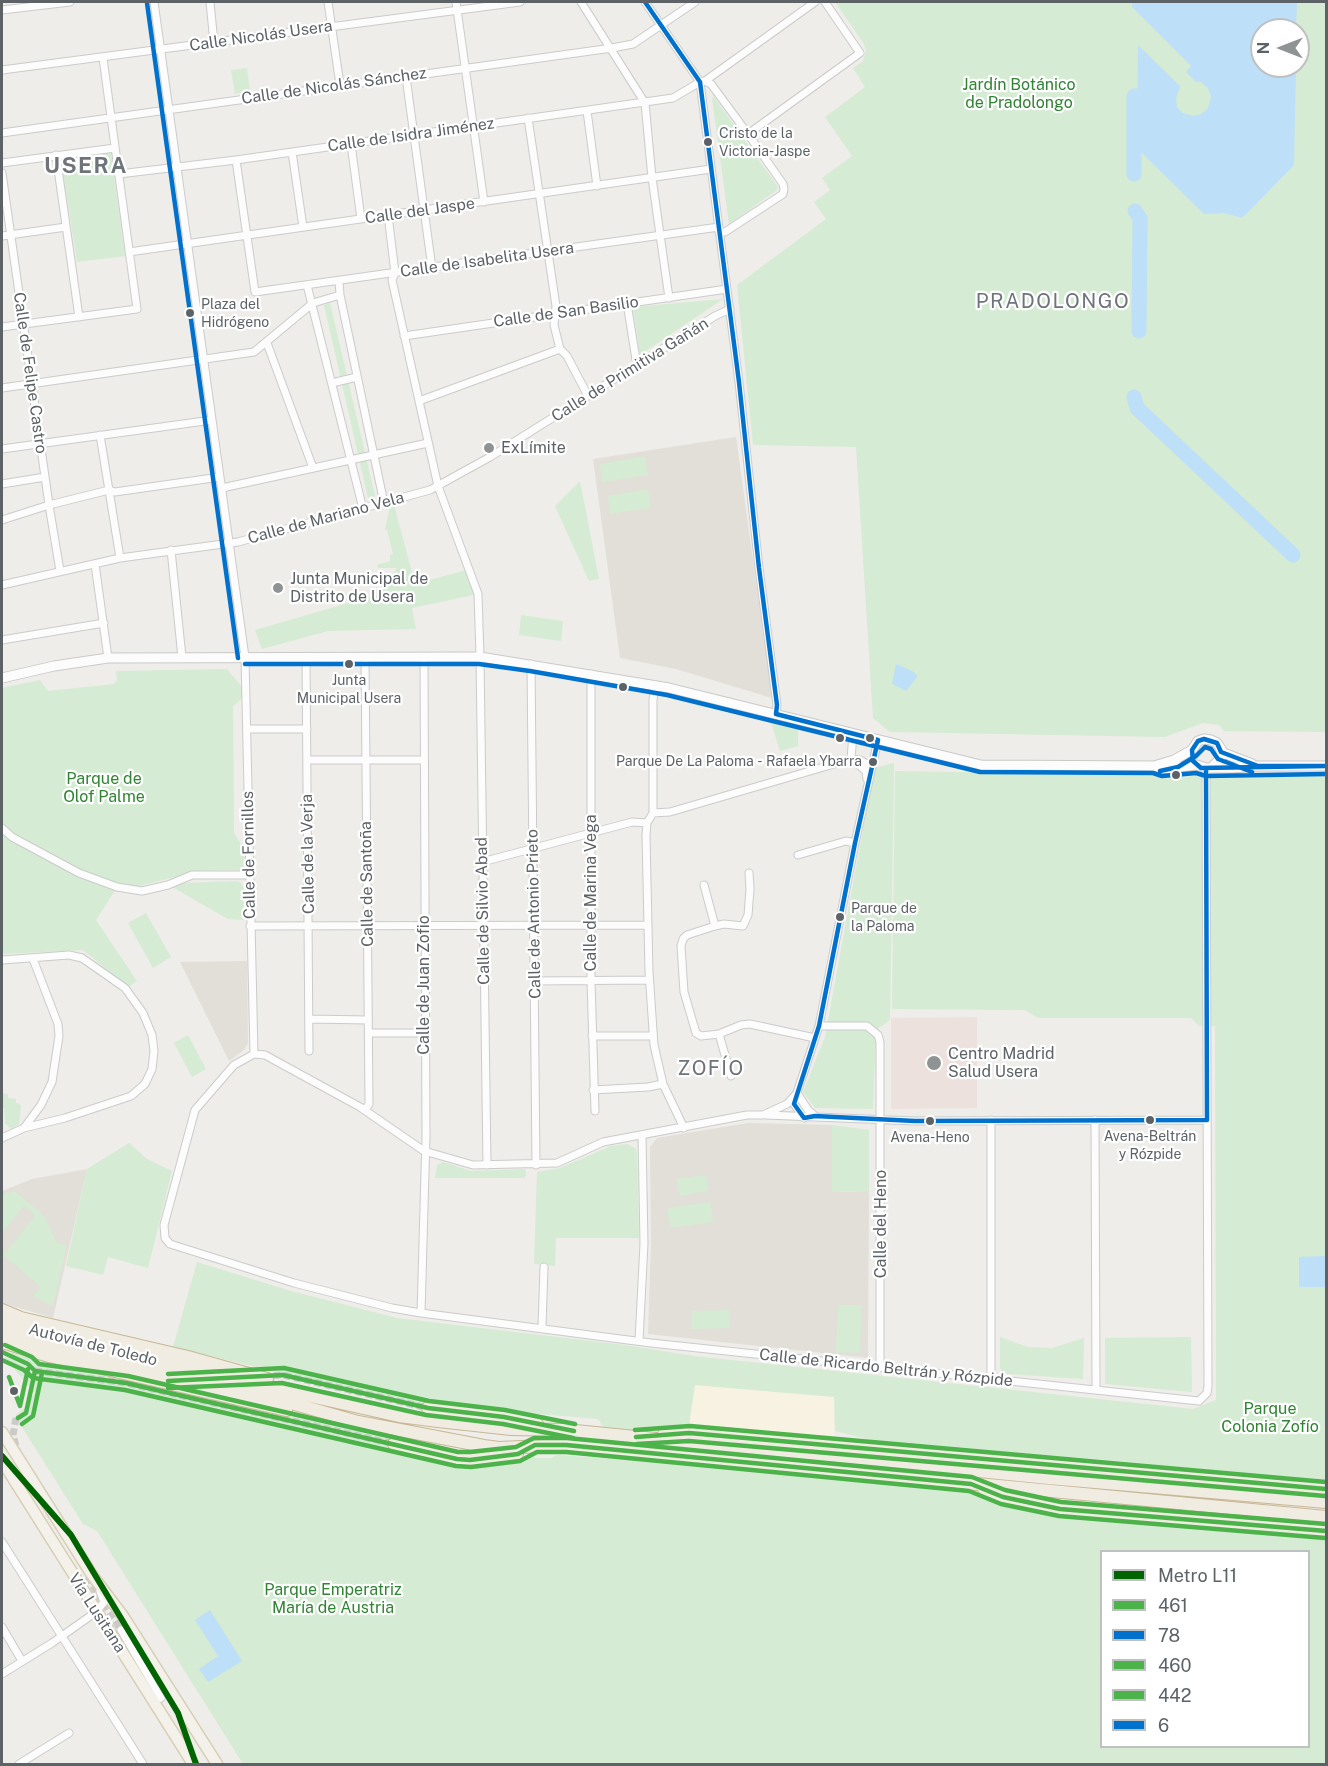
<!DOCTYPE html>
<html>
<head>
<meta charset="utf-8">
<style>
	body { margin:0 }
	#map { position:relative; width:1328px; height:1766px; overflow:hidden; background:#eeede9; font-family:"Public Sans",sans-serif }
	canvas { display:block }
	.frame { position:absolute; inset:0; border:3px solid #5d6267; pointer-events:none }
	.legend { position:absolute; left:1100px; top:1550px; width:210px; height:198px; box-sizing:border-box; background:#fff; border:2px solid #bec0c2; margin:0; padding:8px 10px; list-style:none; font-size:18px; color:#5d6267 }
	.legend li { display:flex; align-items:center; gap:12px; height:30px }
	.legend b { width:30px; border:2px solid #bec0c2 }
	.north { position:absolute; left:1250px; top:18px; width:60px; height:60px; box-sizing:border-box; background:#fff; border:2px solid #bec0c2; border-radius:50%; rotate:270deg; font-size:16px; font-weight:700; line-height:24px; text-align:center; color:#5d6267 }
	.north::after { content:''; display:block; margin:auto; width:21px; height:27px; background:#909394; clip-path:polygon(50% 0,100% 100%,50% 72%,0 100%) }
</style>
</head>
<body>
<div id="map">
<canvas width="1328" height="1766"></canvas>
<div class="frame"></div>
<ul class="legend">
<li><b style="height:8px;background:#006400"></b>Metro L11</li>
<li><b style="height:8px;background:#4bb349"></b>461</li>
<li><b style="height:8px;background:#0072ce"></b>78</li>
<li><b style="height:8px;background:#4bb349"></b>460</li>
<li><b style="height:8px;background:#4bb349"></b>442</li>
<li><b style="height:8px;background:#0072ce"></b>6</li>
</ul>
<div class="north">N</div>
</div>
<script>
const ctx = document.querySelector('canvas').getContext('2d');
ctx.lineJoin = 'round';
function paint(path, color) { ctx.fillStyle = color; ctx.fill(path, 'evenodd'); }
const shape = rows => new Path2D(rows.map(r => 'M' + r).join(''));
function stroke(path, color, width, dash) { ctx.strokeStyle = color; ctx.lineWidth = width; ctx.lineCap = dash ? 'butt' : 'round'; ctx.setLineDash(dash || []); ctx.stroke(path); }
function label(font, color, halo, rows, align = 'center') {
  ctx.font = font + ' "Public Sans",sans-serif'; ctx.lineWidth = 4.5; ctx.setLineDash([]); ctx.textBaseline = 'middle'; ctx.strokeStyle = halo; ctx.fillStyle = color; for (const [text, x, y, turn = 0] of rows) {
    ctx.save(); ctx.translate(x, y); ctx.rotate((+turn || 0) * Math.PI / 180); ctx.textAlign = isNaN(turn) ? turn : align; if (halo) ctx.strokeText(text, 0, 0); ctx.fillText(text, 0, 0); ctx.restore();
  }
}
const commercial = shape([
	[695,1385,835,1397,834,1442,721,1432,689,1425]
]);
const education = shape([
	[736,437,772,698,676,669,620,658,593,459],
	[247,961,248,1043,244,1050,229,1061,180,962],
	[748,1123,832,1125,832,1192,869,1191,868,1358,648,1334,651,1244,650,1147,657,1138],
	[87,1169,53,1318,2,1303,2,1191,32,1179]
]);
const medical = shape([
	[977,1017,977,1108,891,1109,891,1018]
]);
const green = shape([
	[835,2,1326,2,1326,732,1224,731,1219,725,1203,723,1165,737,890,732,873,718,856,447,753,445,737,285,826,219,814,202,830,190,822,178,852,156,825,117,865,87,853,68,863,61,866,51,864,44],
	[1262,30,1298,30,1298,66,1262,66],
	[247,68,250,92,235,94,231,70],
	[714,97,778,187,777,190,729,224,712,98],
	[111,153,125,256,77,262,61,160],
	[723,299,640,355,633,307],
	[330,303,375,496,368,498,324,305],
	[645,456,648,475,602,482,600,464],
	[580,481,599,579,589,581,555,506],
	[648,489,651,508,610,514,608,496],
	[394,505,415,584,470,569,478,594,412,608,416,629,328,631,262,649,255,630,383,593,380,583,396,584,403,587,400,581,383,581,382,578,394,573,397,568,378,568,377,565,390,561,390,555,393,554,387,530,385,530,390,506],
	[521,615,563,621,561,641,519,635],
	[227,669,242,687,243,697,233,707,234,833,244,849,245,870,193,871,179,876,114,892,96,920,137,981,128,987,83,950,2,954,2,688,40,680,48,691,114,684,117,680,116,671],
	[771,722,798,730,798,746,780,751],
	[894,763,890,1020,876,1030,873,1109,815,1108,803,1092,825,1037,874,768],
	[895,771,1195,776,1326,776,1326,1482,1109,1460,921,1447,876,1441,835,1431,834,1397,695,1385,689,1425,644,1431,603,1427,598,1419,402,1402,173,1347,197,1262,291,1291,397,1318,625,1345,694,1356,1193,1409,1216,1400,1215,1026,1199,1026,1191,1018,1038,1018,1025,1010,892,1009],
	[237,881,240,882,243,887,244,920,228,919,172,887,182,883],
	[146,913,171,957,153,968,128,923],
	[188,1035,206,1069,192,1077,174,1043],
	[2,1093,8,1094,8,1098,16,1099,16,1103,21,1105,19,1124,11,1129,5,1123,4,1108,2,1108],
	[832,1125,869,1130,869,1191,832,1192],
	[129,1143,147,1159,172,1171,148,1268,108,1257,103,1275,66,1266,87,1169],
	[627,1144,635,1148,637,1153,639,1238,556,1238,555,1266,534,1264,537,1172,560,1168,611,1146],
	[443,1162,471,1171,525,1169,526,1174,525,1178,435,1178,437,1165],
	[706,1175,708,1191,680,1196,677,1179],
	[15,1191,44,1216,57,1243,67,1245,53,1306,33,1296,41,1287,3,1255,35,1216,24,1206,2,1233,2,1195],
	[710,1202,713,1222,670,1228,667,1208],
	[838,1305,862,1305,860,1353,836,1352],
	[729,1310,730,1328,691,1329,691,1311],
	[1000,1337,1028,1347,1052,1348,1084,1338,1083,1379,1008,1374,1002,1372,1000,1368],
	[1191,1337,1192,1392,1105,1384,1105,1338],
	[15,1350,223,1400,294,1413,373,1431,463,1464,508,1458,551,1458,557,1455,741,1468,970,1491,1012,1504,1055,1512,1326,1539,1326,1764,243,1764,97,1531,83,1524,15,1416,32,1401,30,1398,35,1393,5,1358],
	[1102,1552,1308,1552,1308,1746,1102,1746]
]);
const water = shape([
	[1132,2,1297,2,1296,30,1262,30,1262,66,1296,66,1294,165,1242,218,1224,213,1204,214,1137,148,1138,45,1180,86,1176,99,1177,107,1183,113,1193,116,1201,114,1208,108,1211,97,1208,88,1201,82,1195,81,1186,72,1191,66,1132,7],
	[896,664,912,671,918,676,906,691,892,684],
	[1326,1256,1326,1287,1299,1287,1299,1257],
	[210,1610,242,1661,208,1682,199,1669,218,1656,195,1620]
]);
const river = shape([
	[1134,174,1134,96,1137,96],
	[1135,211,1140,218,1139,331],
	[1134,397,1137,408,1293,555]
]);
const streetTunnel = shape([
	[35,1371,126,1383,394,1444],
	[263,1376,283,1375,428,1408],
	[16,1418,13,1435,17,1450],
	[87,1577,121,1630]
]);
const street = shape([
	[154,2,245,657,254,1054],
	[210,2,214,43],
	[328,2,340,85],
	[456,2,484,202],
	[581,2,645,103,652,178,669,298],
	[645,2,700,82,739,382,759,568,777,705,776,714],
	[2,10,70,2],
	[2,70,520,2],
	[406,77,432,268],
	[705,81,711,84,748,134,783,184,784,189,783,194,725,232,719,232],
	[587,111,597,186],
	[528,118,556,306,554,325,560,349,567,356,588,396],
	[2,133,612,48,633,44,695,2],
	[748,134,860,53,825,2],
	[351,144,361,219],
	[292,152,303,227],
	[56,155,79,317],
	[236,160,255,292,719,227],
	[2,163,115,148],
	[2,173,49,505,60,571],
	[119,174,236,160,673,98,700,82,705,81,815,2],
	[388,215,395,273,392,280,438,486,478,594,480,657,487,1165],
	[2,236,66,227],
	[129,252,711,169],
	[339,281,340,295,384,503],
	[307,285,363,509],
	[627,303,637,366],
	[2,327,137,309,103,58],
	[404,336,727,289],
	[267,343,313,468],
	[332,383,357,377],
	[2,388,254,352,313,303,340,295],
	[419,401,560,349],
	[100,435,120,558],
	[2,449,212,420],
	[2,484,45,477],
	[222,488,428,443],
	[2,520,49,505,109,490,115,492,220,477],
	[171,550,182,657],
	[95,564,108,658],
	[2,585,120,558,238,542,430,490,490,457,715,316,730,309],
	[2,640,104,623],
	[306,657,309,1051],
	[365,657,369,1104,365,1110],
	[531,664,536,1165],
	[591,674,591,981,595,1111],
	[247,729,307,729],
	[851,759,853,734],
	[307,760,423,760],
	[853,760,866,771,867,779],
	[653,813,653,700,655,685],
	[647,823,646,835,649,972,654,1045,663,1084,684,1128],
	[2,828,12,837,79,873,117,887,142,891,168,885,192,875,249,875],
	[798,855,846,841,855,843],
	[482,862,632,822,647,823,653,813,670,812,851,759,860,760,872,767],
	[749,873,750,889,748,915,743,926,724,924,715,926,687,935,683,939,681,946,684,992,696,1033,701,1036,719,1034,741,1025,750,1024,815,1038],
	[704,885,715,926],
	[250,926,648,925],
	[2,960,69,955,82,958,125,988,143,1013,152,1035,154,1051,152,1069,145,1084,131,1096,65,1118,24,1128,2,1138],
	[534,981,649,980],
	[309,1019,368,1020],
	[819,1026,867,1026,878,1035,880,1042,880,1367],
	[369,1033,424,1033],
	[719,1034,731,1076],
	[592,1036,653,1036],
	[254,1054,234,1065,195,1110,164,1225,165,1238,170,1244,294,1283,392,1308,421,1313,651,1343,1199,1401,1207,1393,1208,1386,1206,768],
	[254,1054,265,1055,360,1107,424,1151,473,1165,557,1163,603,1142,747,1115,763,1115,787,1104,797,1093],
	[593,1090,648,1087,663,1084],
	[797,1093,808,1110,815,1116],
	[766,1115,915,1121,1207,1120],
	[804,1118,794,1104,797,1093,819,1026,855,843,878,740],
	[991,1120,991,1379],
	[1095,1120,1096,1390],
	[24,1128,41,1105,52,1082,59,1036,58,1024,33,959],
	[421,1313,426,1137,424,657],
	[542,1327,544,1267],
	[639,1340,644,1244,642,1135],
	[2,1542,143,1764],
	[2,1627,22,1661],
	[121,1630,161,1698],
	[2,1674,52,1643,96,1612,104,1602,100,1591],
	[19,1764,69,1733]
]);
const secondary = shape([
	[2,678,54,666,108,658,480,657,669,688,981,765,1154,766,1162,769,1197,765,1206,768,1232,768,1258,766,1326,766],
	[1221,752,1252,764],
	[1154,766,1174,760,1192,750,1198,741,1204,739,1211,740,1217,743,1221,749,1221,758,1212,767]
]);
const primary = shape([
	[2,1432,92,1575,123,1616,217,1764],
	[2,1461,193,1764]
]);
const highway = shape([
	[2,1310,21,1318,188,1357,267,1379],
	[2,1321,41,1333,217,1375,399,1416,438,1421,511,1429,565,1430,1049,1478,1326,1502],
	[2,1332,39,1343,291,1403,358,1422,484,1446,499,1448,566,1445,1326,1517],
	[2,1342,49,1356,286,1410],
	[428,1408,504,1417,537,1424],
	[664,1434,689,1433,1326,1489],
	[394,1444,457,1459,470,1460,517,1454],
	[984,1489,1003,1497,1060,1509,1326,1531]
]);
const bus1 = shape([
	[2,1352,28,1364,35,1371,126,1383,457,1459,470,1460,518,1454,535,1445,566,1445,971,1484,1003,1497,1060,1509,1326,1531],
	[168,1381,283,1375,428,1408,504,1417,574,1431],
	[18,1418,26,1413,35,1371],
	[636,1437,689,1433,1326,1489]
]);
const bus2 = shape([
	[645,2,700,82,739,382,759,568,777,705,776,714],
	[776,714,878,740,855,843,819,1026,794,1104,804,1118,815,1116,915,1121,1207,1120],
	[1204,739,1217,743,1221,752,1258,766,1326,766,1201,768,1193,761,1192,750,1198,741,1204,739],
	[1206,768,1207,1120]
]);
const bus3 = shape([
	[2,1360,24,1370,33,1378,125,1390,456,1466,471,1467,520,1461,537,1452,566,1452,969,1491,1001,1504,1059,1516,1325,1538],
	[168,1388,282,1383,426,1415,503,1424,573,1438],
	[22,1424,33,1416,42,1373],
	[637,1444,689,1441,1325,1496]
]);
const bus4 = shape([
	[5,1345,32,1357,39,1364,128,1376,458,1452,470,1452,516,1447,534,1438,567,1438,972,1477,1005,1490,1061,1502,1326,1524],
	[168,1374,284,1368,429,1401,505,1410,575,1424],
	[9,1377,20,1406,28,1369],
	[635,1430,690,1426,1326,1482]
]);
const bus5 = shape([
	[147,3,238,658],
	[245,664,479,664,530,671,667,695,980,772,1153,773,1162,776,1196,773,1206,776,1326,774],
	[1160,771,1178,767,1196,756,1205,747,1211,749,1218,759,1252,772]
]);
const metro1 = shape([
	[2,1456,71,1535,178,1713,196,1764]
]);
const markers = [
	[708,142,5,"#5d6267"],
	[190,313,5,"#5d6267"],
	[489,448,6,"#909394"],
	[278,588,6,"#909394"],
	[349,664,5,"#5d6267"],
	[623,687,5,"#5d6267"],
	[840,738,5,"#5d6267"],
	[870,738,5,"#5d6267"],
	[873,762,5,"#5d6267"],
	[1176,775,5,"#5d6267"],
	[840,917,5,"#5d6267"],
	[934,1063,8,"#909394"],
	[1150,1120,5,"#5d6267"],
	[930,1121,5,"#5d6267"],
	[14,1391,5,"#5d6267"]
];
const busNames = [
	["Cristo de la",719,134],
	["Victoria-Jaspe",719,152],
	["Plaza del",201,305],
	["Hidrógeno",201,323],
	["Junta",349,681,"center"],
	["Municipal Usera",349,699,"center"],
	["Parque De La Paloma - Rafaela Ybarra",862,762,"right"],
	["Parque de",851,909],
	["la Paloma",851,927],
	["Avena-Beltrán",1150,1137,"center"],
	["y Rózpide",1150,1155,"center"],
	["Avena-Heno",930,1138,"center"]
];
const streetNames = [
	["Calle Nicolás Usera",261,36,-8],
	["Calle de Nicolás Sánchez",334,86,-8],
	["Calle de Isidra Jiménez",411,135,-8],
	["Calle del Jaspe",420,211,-8],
	["Calle de Isabelita Usera",487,260,-8],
	["Calle de San Basilio",566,312,-8],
	["Calle de Primitiva Gañán",630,370,-32],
	["Calle de Felipe Castro",30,373,82],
	["Calle de Mariano Vela",326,518,-15],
	["Calle de la Verja",308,854,-91],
	["Calle de Fornillos",249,855,-91],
	["Calle de Santoña",367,884,-91],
	["Calle de Marina Vega",591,893,-90],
	["Calle de Silvio Abad",483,911,-91],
	["Calle de Antonio Prieto",534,914,-91],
	["Calle de Juan Zofio",424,985,-90],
	["Calle del Heno",881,1224,-90],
	["Autovía de Toledo",93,1345,14],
	["Calle de Ricardo Beltrán y Rózpide",886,1368,6],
	["Vía Lusitana",97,1613,57]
];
const parkNames = [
	["Jardín Botánico",1019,85],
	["de Pradolongo",1019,103],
	["Parque de",104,779],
	["Olof Palme",104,797],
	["Parque",1270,1409],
	["Colonia Zofío",1270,1427],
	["Parque Emperatriz",333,1590],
	["María de Austria",333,1608]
];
const poiNames = [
	["ExLímite",501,448],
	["Junta Municipal de",290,579],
	["Distrito de Usera",290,597],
	["Centro Madrid",948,1054],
	["Salud Usera",948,1072]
];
const quarterNames = [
	["PRADOLONGO",1053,302],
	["ZOFÍO",711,1069]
];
const districtNames = [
	["USERA",86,166]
];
paint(commercial, '#f7f2e2');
paint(education, '#e1dfd8');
paint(medical, '#ede1de');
paint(green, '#d5ebd3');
paint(water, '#bddff8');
stroke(river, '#bddff8', 15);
stroke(streetTunnel, '#cacac8', 7, [7, 3.5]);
stroke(street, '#cbcbcb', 9);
stroke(secondary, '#c9cac9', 11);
stroke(primary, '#d7ceb5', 13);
stroke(highway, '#c7b795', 14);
stroke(street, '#fcfcfc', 7);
stroke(secondary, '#fcfcfc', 9);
stroke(primary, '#f3f1e9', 10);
stroke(highway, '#f0ece2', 12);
stroke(bus1, '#4bb349', 4.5);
stroke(bus2, '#0072ce', 4.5);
stroke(bus3, '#4bb349', 4.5);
stroke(bus4, '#4bb349', 4.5);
stroke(bus5, '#0072ce', 4.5);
stroke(metro1, '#006400', 6);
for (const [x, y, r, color] of markers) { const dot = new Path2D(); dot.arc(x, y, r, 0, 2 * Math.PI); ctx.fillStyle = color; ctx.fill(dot); stroke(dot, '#fff', 2); }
label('14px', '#5d6267', '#fff', busNames, 'left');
label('16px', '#5d6267', '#fff', streetNames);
label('16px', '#308433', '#fff', parkNames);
label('16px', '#5d6267', '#fff', poiNames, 'left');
ctx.letterSpacing = '1.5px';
label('20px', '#6e7479', '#fff', quarterNames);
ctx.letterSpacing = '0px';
ctx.letterSpacing = '1.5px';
label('bold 22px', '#6e7479', '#fff', districtNames);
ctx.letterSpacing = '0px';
</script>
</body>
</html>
